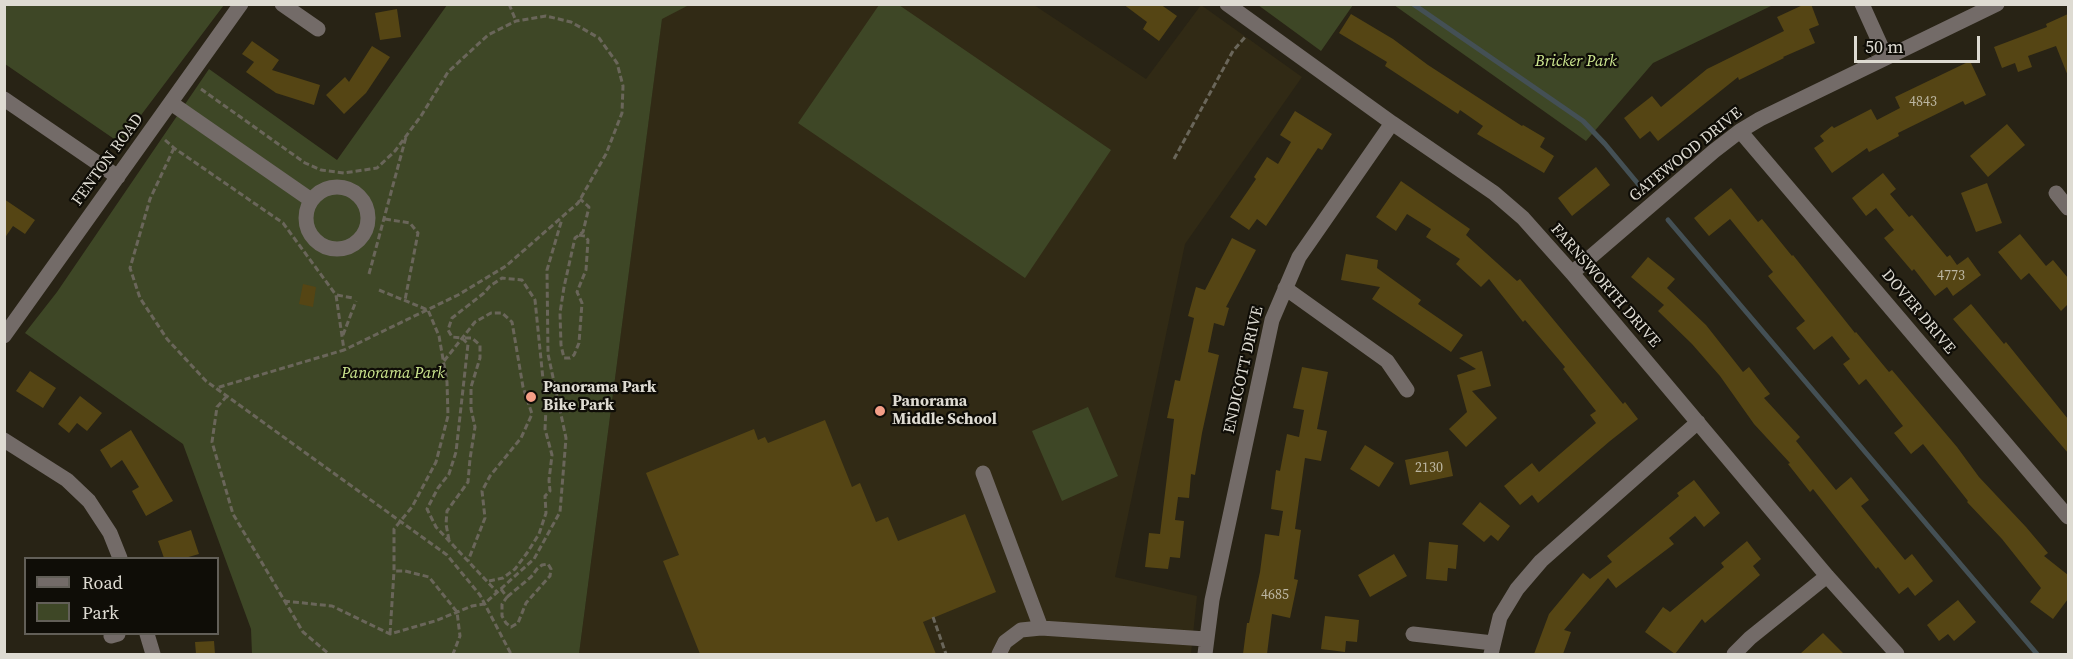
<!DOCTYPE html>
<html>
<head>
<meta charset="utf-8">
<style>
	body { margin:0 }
	#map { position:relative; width:2073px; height:659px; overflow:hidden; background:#282315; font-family:"Source Serif 4",serif }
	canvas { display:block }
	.frame { position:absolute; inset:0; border:6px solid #dedbd2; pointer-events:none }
	.legend { position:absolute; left:24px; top:557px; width:195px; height:78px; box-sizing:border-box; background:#0f0d07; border:2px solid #625f58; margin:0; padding:8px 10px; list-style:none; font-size:18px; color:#dedbd2 }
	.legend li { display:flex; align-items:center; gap:12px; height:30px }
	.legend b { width:30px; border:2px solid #625f58 }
	.scale { position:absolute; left:1854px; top:36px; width:126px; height:27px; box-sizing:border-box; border:3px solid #dedbd2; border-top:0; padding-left:8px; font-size:18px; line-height:21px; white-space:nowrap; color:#dedbd2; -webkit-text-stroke:4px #0f0d07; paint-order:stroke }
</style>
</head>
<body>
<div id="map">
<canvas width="2073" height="659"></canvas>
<div class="frame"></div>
<ul class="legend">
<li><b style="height:8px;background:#736b68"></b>Road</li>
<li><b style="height:16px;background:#3e4726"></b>Park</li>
</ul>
<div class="scale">50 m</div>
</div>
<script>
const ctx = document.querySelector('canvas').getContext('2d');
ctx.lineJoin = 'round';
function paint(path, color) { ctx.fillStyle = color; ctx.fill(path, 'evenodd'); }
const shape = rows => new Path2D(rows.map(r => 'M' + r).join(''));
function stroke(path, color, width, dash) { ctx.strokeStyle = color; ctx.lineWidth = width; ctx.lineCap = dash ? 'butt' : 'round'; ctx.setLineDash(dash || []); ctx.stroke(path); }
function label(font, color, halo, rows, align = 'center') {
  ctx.font = font + ' "Source Serif 4",serif'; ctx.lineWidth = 4.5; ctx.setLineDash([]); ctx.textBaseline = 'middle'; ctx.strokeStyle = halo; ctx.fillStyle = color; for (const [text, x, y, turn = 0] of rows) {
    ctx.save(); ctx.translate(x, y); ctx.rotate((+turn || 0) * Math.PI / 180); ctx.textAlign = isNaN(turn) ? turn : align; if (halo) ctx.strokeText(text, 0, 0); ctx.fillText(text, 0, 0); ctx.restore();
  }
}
const built = shape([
	[689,4,1034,5,1146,79,1201,5,1302,77,1185,244,1115,577,1197,596,1191,654,579,654,662,18]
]);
const green = shape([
	[5,4,224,4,224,5,120,143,5,64],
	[447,5,689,5,662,19,579,654,252,654,251,629,183,444,25,333,57,292,209,69,337,160],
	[879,5,899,5,1111,150,1025,278,798,123],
	[1258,5,1353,5,1321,51],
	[1394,5,1394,4,1773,5,1653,63,1586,141],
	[1088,407,1118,476,1062,501,1032,431]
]);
const stream = shape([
	[1413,4,1583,121,1605,144,1639,185],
	[1668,220,2037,654]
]);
const building = shape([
	[1123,4,1160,4,1177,16,1159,41,1143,29,1147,22],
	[1805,4,1811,4,1819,25,1809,29,1815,43,1783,57,1784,58,1739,80,1738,77,1658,141,1650,131,1640,139,1624,118,1652,96,1661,107,1707,69,1784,31,1777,17],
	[397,9,401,37,380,40,375,13],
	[1351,14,1393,39,1428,65,1522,126,1523,125,1545,138,1540,147,1554,156,1544,173,1477,134,1483,126,1460,110,1458,114,1385,66,1387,62,1339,33],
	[2068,14,2068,76,2056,46,2028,56,2032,67,2018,72,2015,63,2002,68,1994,47,2047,27,2046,24],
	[252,41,279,60,272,70,320,85,314,105,276,93,246,72,254,62,242,54],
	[372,46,390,57,366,93,344,114,326,95,345,77,349,82],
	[1970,61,1986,95,1965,105,1963,101,1898,133,1899,136,1869,152,1867,148,1832,173,1814,148,1824,141,1820,136,1832,126,1834,128,1871,109,1877,120,1900,108,1895,97],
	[1295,111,1332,134,1322,150,1318,148,1266,226,1257,219,1249,230,1230,217,1256,179,1254,177,1267,157,1278,164,1291,142,1280,135],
	[2007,124,2025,145,1988,177,1970,156],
	[1596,167,1610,185,1572,216,1558,198],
	[1883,173,1896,189,1890,194,1909,217,1912,215,1947,257,1950,255,1957,265,1968,257,1981,275,1953,296,1947,287,1935,296,1914,269,1912,271,1884,238,1894,230,1876,208,1866,216,1852,198],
	[1401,181,1470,229,1466,235,1517,281,1520,279,1623,404,1625,402,1638,419,1610,441,1538,503,1532,495,1520,505,1504,486,1532,463,1539,472,1596,423,1590,415,1596,411,1563,369,1565,367,1525,320,1523,322,1489,279,1481,287,1456,264,1460,259,1426,237,1431,229,1407,214,1396,231,1376,217],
	[1987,183,2002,223,1976,232,1961,193],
	[1731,188,1758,222,1762,219,1792,256,1793,255,1855,333,1856,332,1889,372,1892,370,1957,447,1979,477,2026,527,2048,553,2044,556,2068,575,2068,599,2053,619,2030,602,2041,588,2002,539,1967,502,1968,501,1923,444,1911,454,1894,433,1903,426,1866,379,1859,385,1843,364,1850,359,1832,336,1814,350,1796,328,1805,321,1768,276,1773,272,1730,219,1709,236,1694,218],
	[4,199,35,220,25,234,13,226,4,239],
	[2020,234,2046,266,2053,260,2068,278,2068,304,2061,311,2029,273,2021,280,1998,252],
	[1232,238,1256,250,1226,307,1229,308,1224,326,1214,323,1208,352,1219,355,1202,433,1195,475,1191,474,1189,498,1178,497,1175,520,1184,521,1180,558,1170,557,1168,569,1145,567,1149,533,1160,534,1174,419,1167,418,1175,380,1180,381,1194,318,1188,316,1196,287,1205,290],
	[1346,254,1378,260,1377,268,1421,300,1418,304,1463,335,1451,352,1372,299,1380,287,1341,280],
	[1648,257,1675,279,1667,288,1706,325,1743,372,1749,367,1770,394,1764,398,1800,437,1796,441,1836,490,1851,477,1869,500,1861,506,1905,560,1912,554,1933,581,1915,596,1908,587,1899,594,1878,567,1876,569,1813,489,1810,492,1788,464,1790,463,1754,424,1720,376,1692,344,1658,311,1664,305,1631,277],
	[303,284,316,287,313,307,299,304],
	[1971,304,2004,344,2006,342,2068,419,2068,453,1953,319],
	[1482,351,1491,386,1472,391,1497,418,1466,447,1449,429,1467,412,1457,375,1476,369,1459,358],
	[1302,367,1328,372,1317,429,1327,431,1321,461,1305,458,1295,529,1301,530,1294,579,1298,580,1290,618,1272,614,1267,654,1243,654,1247,623,1249,623,1260,572,1265,534,1279,536,1283,511,1271,509,1276,470,1280,471,1287,434,1299,437,1304,410,1293,408],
	[30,371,56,388,43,408,16,391],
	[80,396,102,413,87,431,77,423,69,433,58,424],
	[825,420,852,487,860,483,876,522,888,517,898,541,965,514,996,592,923,622,936,654,700,654,663,561,679,555,646,473,754,429,758,440,765,437,768,443],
	[131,430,173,501,146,516,132,491,139,487,122,460,111,468,100,450],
	[1365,445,1394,463,1379,487,1350,469],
	[1448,451,1453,476,1410,485,1405,460],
	[1694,480,1720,513,1704,527,1695,516,1669,538,1674,544,1616,588,1608,578,1564,630,1571,632,1563,654,1534,654,1549,614,1583,573,1590,579,1612,562,1607,556,1679,496,1677,493],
	[1480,502,1510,526,1498,541,1491,535,1484,542,1462,524],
	[191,530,199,554,185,558,164,558,158,541],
	[1747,541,1761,559,1753,566,1760,575,1705,623,1702,619,1675,654,1645,632,1663,607,1670,612,1724,567,1721,563],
	[1429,542,1458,545,1456,569,1448,568,1447,581,1426,579],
	[1394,554,1407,576,1370,597,1358,575],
	[1958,600,1976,622,1954,641,1948,634,1939,641,1927,625],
	[1325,616,1359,620,1357,642,1346,641,1345,652,1321,649],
	[1823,633,1844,654,1800,654],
	[214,641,215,654,196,654,195,642]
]);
const path = shape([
	[509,4,516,21],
	[201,89,305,163,321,170,344,173,377,168,395,151,421,116,448,72,488,35,516,21,546,16,571,22,599,38,617,63,623,86,622,113,606,154,578,203,506,266,458,295,344,350],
	[165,140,174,148,283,223,336,295,344,350,216,388],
	[174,148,150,199,130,268,140,298,167,339,206,381,447,555,480,595,511,654],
	[1174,159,1233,51,1246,36],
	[385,219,410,223,418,233,405,300],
	[579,235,585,236,588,240,586,270,577,292,582,303,579,343,574,355,570,358,564,358,561,345,560,313,564,287,575,238,583,232,589,207,580,199],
	[369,274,406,137],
	[379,290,428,310,439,336,447,382,448,416,436,462,412,507,394,529,394,571,405,571,429,577,457,612,460,636,453,654],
	[337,295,353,298],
	[343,335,356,301],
	[444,361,475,322,491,313,502,313,512,322,523,387,532,414,521,438,490,476,482,491,485,518,468,561],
	[227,396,217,407,212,442,233,514,303,632,329,654],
	[449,540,446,524,447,511,468,482,470,459,475,427,471,409,471,387,480,358,480,345,472,338,463,338],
	[489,581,503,578,515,569,527,553,539,534,546,513,545,496,550,491,549,480,552,455,545,429,546,409,535,300,522,280,502,278,490,286,484,293,452,318,448,330,452,337,462,338,468,344,456,452,449,474,438,488,427,509,436,527,497,592],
	[501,589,507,597,502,604,502,616,506,623,511,627,518,623,526,603,550,576,551,569,548,564,542,565,537,569,531,577,507,597],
	[284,601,332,606,390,634,435,621,472,606,484,604,534,559,560,512,566,438,548,354,547,270,562,219],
	[933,617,946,654],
	[390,634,394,571]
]);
const minor = shape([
	[282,4,318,29],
	[1227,4,1392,123,1494,193,1523,218,1572,273,1827,576,1897,654],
	[1862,4,1886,57],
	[4,99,118,177],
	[171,103,311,200],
	[1740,131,2068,517],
	'306 218a31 31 0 1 1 62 0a31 31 0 1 1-62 0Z',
	[2056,193,2068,208],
	[1572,273,1714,151,1740,131,1760,119,1997,4],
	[1285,288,1387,361,1407,390],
	[4,336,241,4],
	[4,440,67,480,89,501,110,533,120,558],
	[983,473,1041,628],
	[147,634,153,654],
	[1413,634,1493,643],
	[111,636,118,634],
	[999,654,1005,642,1021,630,1041,628,1206,639],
	[1205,654,1212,600,1272,320,1299,257,1392,123],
	[1491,654,1500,617,1517,589,1541,561,1698,422],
	[1734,654,1750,638,1827,576]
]);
const markers = [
	[531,397,6,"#f49e87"],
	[880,411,6,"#f49e87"]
];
const numberNames = [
	["4843",1923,102],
	["4773",1951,276],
	["2130",1429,468],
	["4685",1275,595]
];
const parkNames = [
	["Bricker Park",1576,62],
	["Panorama Park",393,374]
];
const streetNames = [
	["GATEWOOD DRIVE",1686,155,-39],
	["FENTON ROAD",108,160,-54],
	["FARNSWORTH DRIVE",1605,286,49],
	["DOVER DRIVE",1918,312,50],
	["ENDICOTT DRIVE",1244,370,-77]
];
const poiNames = [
	["Panorama Park",543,388],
	["Bike Park",543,406],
	["Panorama",892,402],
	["Middle School",892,420]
];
paint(built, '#312a15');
paint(green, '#3e4726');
stroke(stream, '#445055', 5);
paint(building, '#554514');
stroke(path, '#6a665a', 3, [6, 3]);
stroke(minor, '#736b68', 15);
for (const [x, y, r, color] of markers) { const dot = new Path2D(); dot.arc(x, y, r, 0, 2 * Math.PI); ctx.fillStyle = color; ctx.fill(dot); stroke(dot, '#0f0d07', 2); }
label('14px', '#bcb6a2', null, numberNames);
label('italic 16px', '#cfe991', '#0f0d07', parkNames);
label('16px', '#dedbd2', '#0f0d07', streetNames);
label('bold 16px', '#dedbd2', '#0f0d07', poiNames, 'left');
</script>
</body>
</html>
